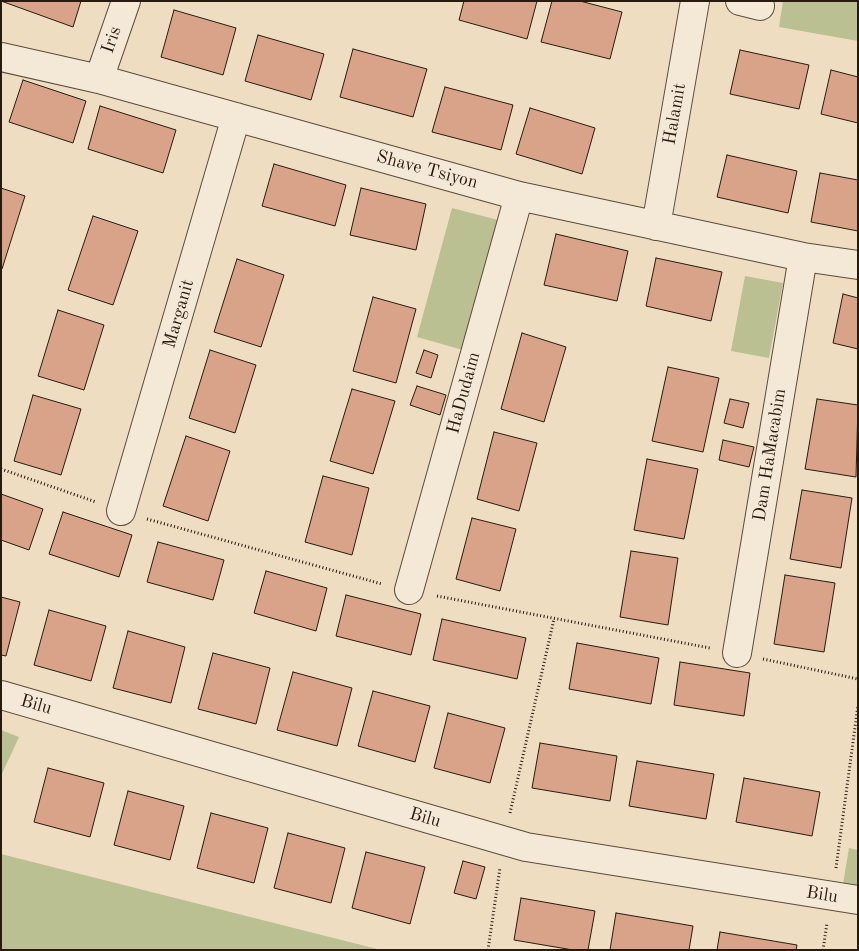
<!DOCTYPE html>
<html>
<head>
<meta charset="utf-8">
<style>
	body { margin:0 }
	#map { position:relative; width:859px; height:951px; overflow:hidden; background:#eeddc1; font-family:"Old Standard TT",serif }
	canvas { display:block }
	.frame { position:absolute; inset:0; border:2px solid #281b0e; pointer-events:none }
</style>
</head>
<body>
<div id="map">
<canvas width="859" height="951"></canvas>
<div class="frame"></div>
</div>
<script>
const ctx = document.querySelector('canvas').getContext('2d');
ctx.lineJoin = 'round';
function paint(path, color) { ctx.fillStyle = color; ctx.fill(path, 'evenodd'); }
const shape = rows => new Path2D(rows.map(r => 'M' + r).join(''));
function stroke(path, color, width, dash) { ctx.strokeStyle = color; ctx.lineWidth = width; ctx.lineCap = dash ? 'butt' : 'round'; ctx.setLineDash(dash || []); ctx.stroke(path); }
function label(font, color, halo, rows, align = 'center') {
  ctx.font = font + ' "Old Standard TT",serif'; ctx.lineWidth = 4; ctx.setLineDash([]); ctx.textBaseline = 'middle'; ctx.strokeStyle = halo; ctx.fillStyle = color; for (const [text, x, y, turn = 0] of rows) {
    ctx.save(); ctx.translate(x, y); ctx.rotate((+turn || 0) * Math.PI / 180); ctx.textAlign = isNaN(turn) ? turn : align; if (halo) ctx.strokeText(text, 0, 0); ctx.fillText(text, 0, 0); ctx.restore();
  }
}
const green = shape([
	[783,1,858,1,858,41,779,27],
	[452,208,498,220,463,350,417,337],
	[745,276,783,283,769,358,731,351],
	[1,730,19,737,1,776],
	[849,848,858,850,858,893,842,890],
	[1,854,381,950,1,950]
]);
const building = shape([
	[1,1,81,1,73,27,1,1],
	[464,1,537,1,527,39,459,20,464,1],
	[552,1,580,1,622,12,610,59,541,42,552,1],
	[174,10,236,28,223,75,161,57,174,10],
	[258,35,324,54,311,100,245,81,258,35],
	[353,49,427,69,413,117,340,97,353,49],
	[740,50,809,65,799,109,730,94,740,50],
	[831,70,858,77,858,123,821,114,831,70],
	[23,80,86,101,73,143,9,122,23,80],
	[445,87,513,105,501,150,432,132,445,87],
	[100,106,176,130,163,173,88,149,100,106],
	[530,108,595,128,582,174,516,154,530,108],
	[727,155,797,171,788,213,717,197,727,155],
	[274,164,346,185,335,226,262,206,274,164],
	[820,173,858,180,858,231,811,222,820,173],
	[1,188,25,196,2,269,1,268,1,188],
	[361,188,426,204,416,250,350,235,361,188],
	[93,216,138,231,113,305,68,290,93,216],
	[556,234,628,251,617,301,544,285,556,234],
	[656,258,722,272,711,321,646,306,656,258],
	[237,259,284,275,261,347,214,332,237,259],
	[843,294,858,298,858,349,833,343,843,294],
	[373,297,416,309,396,383,353,371,373,297],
	[58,310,104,325,84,390,38,376,58,310],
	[522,333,566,347,544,422,501,409,522,333],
	[210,350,256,365,235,433,189,418,210,350],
	[424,350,438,355,431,378,416,373,424,350],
	[668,367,719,378,703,452,652,441,668,367],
	[417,386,446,395,440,415,410,405,417,386],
	[352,389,395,401,373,474,330,461,352,389],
	[33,395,81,409,61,475,14,461,33,395],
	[730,399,749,403,743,428,724,423,730,399],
	[817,399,858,405,856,477,805,469,817,399],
	[494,432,537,443,519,511,477,499,494,432],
	[186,436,230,451,208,521,163,506,186,436],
	[723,440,754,447,749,467,719,460,723,440],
	[647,459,698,469,684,539,634,530,647,459],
	[323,476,369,488,352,555,305,542,323,476],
	[802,490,852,498,841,568,790,559,802,490],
	[1,494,43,509,29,550,1,540,1,494],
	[63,512,132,535,119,577,49,554,63,512],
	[472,518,516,529,500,591,456,579,472,518],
	[158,542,224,560,213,600,147,582,158,542],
	[631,551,678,558,668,625,620,617,631,551],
	[266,571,327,588,316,631,254,613,266,571],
	[785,575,835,583,824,652,774,644,785,575],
	[346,595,421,614,411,655,336,636,346,595],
	[1,597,20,602,6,656,1,655,1,597],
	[49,610,106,626,91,681,34,665,49,610],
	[442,619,526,638,517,679,433,660,442,619],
	[128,631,185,647,171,703,113,688,128,631],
	[577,643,659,658,651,704,569,689,577,643],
	[213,653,270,668,256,724,198,709,213,653],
	[680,662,750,673,744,716,674,705,680,662],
	[293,672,352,688,337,746,277,730,293,672],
	[373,691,430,706,415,762,358,746,373,691],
	[448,713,505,728,490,783,434,768,448,713],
	[540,743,617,756,610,801,532,788,540,743],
	[637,761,714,774,706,819,629,806,637,761],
	[48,768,104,783,90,837,34,822,48,768],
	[744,778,820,792,812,836,736,822,744,778],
	[128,791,184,806,170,860,114,845,128,791],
	[211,813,268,828,254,883,197,868,211,813],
	[288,833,345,848,331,903,274,888,288,833],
	[366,852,425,867,410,924,352,908,366,852],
	[463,861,485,867,476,899,454,893,463,861],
	[521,898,595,911,588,950,573,950,514,940,521,898],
	[616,913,693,926,689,950,610,950,616,913],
	[720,932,797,945,796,950,717,950,720,932]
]);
const path = shape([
	[1,469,96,502],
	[147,519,382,584],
	[437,596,710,648],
	[763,659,858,679],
	[510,813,554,619],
	[836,868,858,705],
	[488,950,500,868],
	[823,950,827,923]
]);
const minor = shape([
	[740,1,760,6],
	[1,57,99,79,519,196,803,257,858,265],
	[99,79,126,1],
	[656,226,695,1],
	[121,511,236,117],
	[409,590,519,196],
	[737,653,803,257],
	[1,695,526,847,858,900]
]);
const streetNames = [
	["Iris",112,40,-71],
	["Halamit",675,114,-80],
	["Shave Tsiyon",427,170,15],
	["Marganit",179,314,-74],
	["HaDudaim",464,393,-75],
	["Dam HaMacabim",770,455,-81],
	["Bilu",36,705,16],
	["Bilu",425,818,16],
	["Bilu",822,895,9]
];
paint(green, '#bac092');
paint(building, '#d8a389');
stroke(building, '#281b0e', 1);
stroke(minor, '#5a4c3b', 30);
stroke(path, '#281b0e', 3, [1, 2.5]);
stroke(minor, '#f4e9d7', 28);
label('18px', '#281b0e', '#f4e9d7', streetNames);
</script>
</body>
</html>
